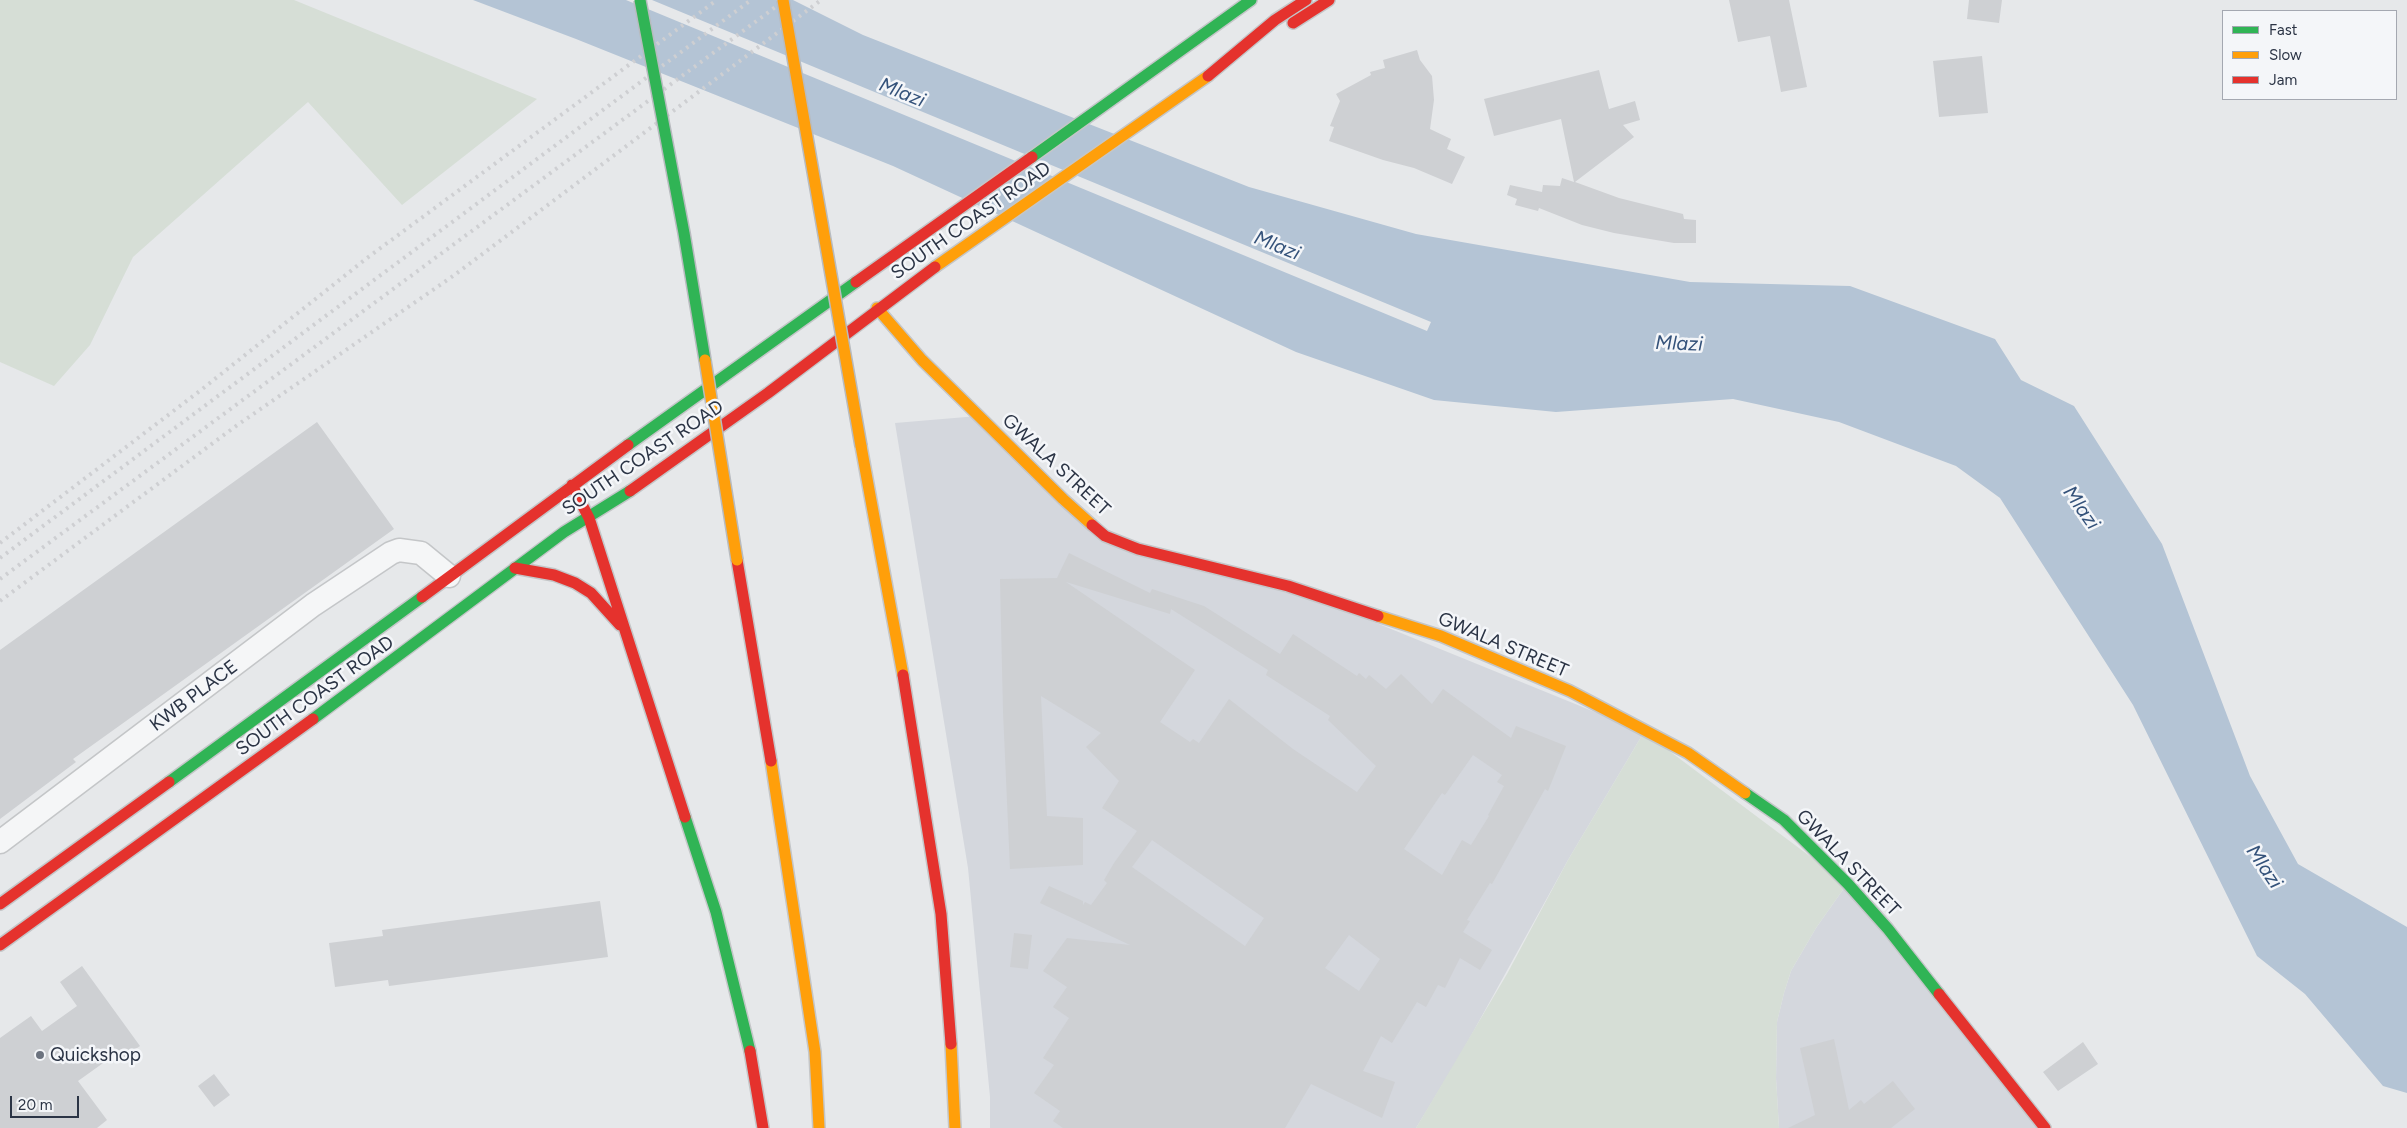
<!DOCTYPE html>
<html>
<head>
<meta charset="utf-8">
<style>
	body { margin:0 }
	#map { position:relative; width:2407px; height:1128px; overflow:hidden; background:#e6e8ea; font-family:Figtree,sans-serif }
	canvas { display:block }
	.legend { position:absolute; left:2222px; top:10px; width:175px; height:90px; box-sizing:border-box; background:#f4f6f9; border:1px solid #a4a8b1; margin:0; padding:6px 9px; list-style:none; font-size:15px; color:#2b3445 }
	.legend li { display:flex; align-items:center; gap:10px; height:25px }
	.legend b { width:25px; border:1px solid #a4a8b1 }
	.scale { position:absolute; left:10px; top:1096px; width:69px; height:22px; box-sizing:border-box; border:2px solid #2b3445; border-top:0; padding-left:6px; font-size:15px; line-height:18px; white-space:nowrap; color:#2b3445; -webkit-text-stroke:4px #f4f6f9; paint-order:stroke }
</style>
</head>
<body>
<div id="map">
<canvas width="2407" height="1128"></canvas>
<ul class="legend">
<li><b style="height:6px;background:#30b455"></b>Fast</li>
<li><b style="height:6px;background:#ff9f0a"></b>Slow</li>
<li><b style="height:6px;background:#e5322d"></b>Jam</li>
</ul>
<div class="scale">20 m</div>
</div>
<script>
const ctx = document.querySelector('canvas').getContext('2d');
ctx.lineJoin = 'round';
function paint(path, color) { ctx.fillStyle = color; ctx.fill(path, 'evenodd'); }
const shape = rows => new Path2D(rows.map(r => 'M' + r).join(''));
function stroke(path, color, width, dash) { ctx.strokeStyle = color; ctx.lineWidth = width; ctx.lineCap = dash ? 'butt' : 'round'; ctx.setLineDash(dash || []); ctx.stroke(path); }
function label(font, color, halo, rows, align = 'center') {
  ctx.font = font + ' Figtree,sans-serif'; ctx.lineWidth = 5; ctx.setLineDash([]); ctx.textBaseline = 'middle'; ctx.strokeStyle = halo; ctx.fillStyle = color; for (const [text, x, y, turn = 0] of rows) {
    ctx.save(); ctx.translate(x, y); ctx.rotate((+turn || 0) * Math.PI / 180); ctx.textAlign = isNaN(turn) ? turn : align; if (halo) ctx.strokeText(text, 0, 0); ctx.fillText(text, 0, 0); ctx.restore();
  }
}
const built = shape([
	[978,416,1105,536,1288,587,1644,732,1568,860,1457,1061,1416,1128,990,1128,990,1097,968,868,895,423],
	[1847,884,2044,1128,1779,1128,1776,1078,1777,1022,1784,993,1791,971,1816,928]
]);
const green = shape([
	[0,0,294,0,537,99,402,205,308,102,133,257,90,345,54,386,0,362],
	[1644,732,1847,884,1816,928,1791,971,1784,993,1777,1022,1776,1078,1779,1128,1416,1128,1507,974,1568,860]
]);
const water = shape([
	[473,0,626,0,1427,331,1431,322,652,0,793,0,863,35,1249,187,1416,234,1690,282,1850,286,1995,339,2021,380,2074,406,2162,544,2250,776,2298,864,2407,927,2407,1093,2383,1086,2305,994,2257,956,2133,705,2000,498,1956,466,1839,422,1733,399,1556,412,1434,400,1296,352,893,166,576,39]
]);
const building = shape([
	[1729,0,1789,0,1807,87,1781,92,1770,36,1738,42],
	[1969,0,2002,0,1999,23,1967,19],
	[1417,50,1420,60,1432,76,1434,100,1430,129,1451,139,1447,149,1465,157,1452,184,1414,168,1383,160,1329,141,1334,127,1330,126,1340,101,1336,94,1371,75,1370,72,1385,68,1383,60],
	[1982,56,1988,113,1939,117,1933,61],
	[1599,70,1609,109,1635,101,1640,120,1623,125,1634,137,1575,182,1619,198,1683,214,1684,219,1696,220,1696,243,1674,243,1614,233,1582,225,1539,208,1538,211,1515,205,1517,199,1507,195,1510,185,1542,192,1543,185,1560,186,1562,178,1574,182,1561,119,1494,136,1484,99],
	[317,422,394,529,73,759,76,762,0,819,0,650],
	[1069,553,1150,593,1152,589,1204,606,1280,654,1293,634,1357,676,1359,673,1366,679,1369,675,1386,689,1401,674,1432,704,1443,689,1511,738,1516,726,1566,746,1548,791,1545,789,1492,884,1490,883,1467,920,1470,921,1463,932,1492,950,1480,970,1460,958,1445,988,1438,985,1426,1007,1417,1002,1392,1043,1381,1036,1363,1071,1395,1082,1382,1118,1311,1084,1285,1128,1063,1128,1053,1121,1060,1111,1034,1093,1054,1065,1043,1058,1069,1018,1053,1007,1067,987,1043,971,1067,938,1130,945,1040,903,1049,886,1083,901,1083,905,1085,902,1091,905,1107,883,1104,880,1114,863,1137,831,1102,808,1119,781,1086,747,1101,733,1041,696,1047,816,1083,818,1083,865,1010,869,1003,712,1000,579,1057,578],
	[1066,582,1170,614,1171,609,1268,670,1266,675,1330,716,1328,720,1376,766,1357,792,1293,749,1229,699,1199,743,1193,739,1190,742,1160,722,1195,670],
	[1473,755,1502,775,1497,782,1504,786,1488,815,1489,816,1471,845,1462,840,1442,875,1404,849,1442,793,1445,795],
	[1152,840,1264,918,1245,946,1132,867],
	[1349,935,1380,959,1359,991,1325,968],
	[600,901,608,957,389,986,388,980,335,987,329,943,383,936,382,930],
	[1014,933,1032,935,1028,969,1010,967],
	[82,966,140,1046,117,1062,113,1056,78,1081,107,1120,97,1128,0,1128,0,1038,31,1016,42,1031,77,1006,60,982],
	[1834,1039,1849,1110,1861,1100,1864,1104,1893,1081,1915,1109,1891,1128,1788,1128,1815,1115,1800,1048],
	[2083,1042,2098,1064,2058,1091,2043,1072],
	[214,1074,230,1095,214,1107,198,1086]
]);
const street = shape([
	[0,842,313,605,391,553,399,550,421,553,449,576]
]);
const fast = shape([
	[1032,157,1251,0],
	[628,445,856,282],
	[313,719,564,532,630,491],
	[169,782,422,597],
	[1745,793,1784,820,1848,884,1888,929,1939,994],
	[685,817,716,912,750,1051]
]);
const slow = shape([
	[935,267,1208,76],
	[877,308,922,360,1063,499,1092,525],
	[861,446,903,675],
	[1378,616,1441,636,1570,691,1688,753,1745,793],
	[771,761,815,1052,819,1128],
	[951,1044,955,1128]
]);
const jam = shape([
	[1293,23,1329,0],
	[1208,76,1275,20,1306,0],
	[856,282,1032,157],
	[572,485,589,518,685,817],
	[630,491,768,393,935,267],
	[1092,525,1105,536,1138,549,1288,586,1378,616],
	[737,560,771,761],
	[515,568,554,575,575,583,591,593,620,625],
	[422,597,628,445],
	[903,675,941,914,951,1044],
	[0,904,169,782],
	[0,945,313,719],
	[1939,994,2045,1128],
	[750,1051,763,1128]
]);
const rail = shape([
	[0,543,201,390,367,258,717,0],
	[0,558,751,0],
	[0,579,785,0],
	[0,601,236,426,453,276,821,0]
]);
const fastBridge = shape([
	[640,0,684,233,705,360]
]);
const slowBridge = shape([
	[783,0,861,446],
	[705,360,737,560]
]);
const markers = [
	[40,1055,5,"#6c737f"]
];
const streetNames = [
	["SOUTH COAST ROAD",971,221,-35],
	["SOUTH COAST ROAD",643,458,-34],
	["GWALA STREET",1056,465,43],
	["GWALA STREET",1503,645,23],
	["KWB PLACE",194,696,-37],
	["SOUTH COAST ROAD",315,696,-36],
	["GWALA STREET",1848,863,46]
];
const poiNames = [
	["Quickshop",50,1055]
];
const waterNames = [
	["Mlazi",902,93,22],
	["Mlazi",1277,246,22],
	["Mlazi",1679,344,2],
	["Mlazi",2081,508,55],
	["Mlazi",2264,867,56]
];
paint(built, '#d4d7dd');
paint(green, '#d6ded6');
paint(water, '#b4c4d5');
paint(building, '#ced0d3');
stroke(street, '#c4c6c8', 25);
stroke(fast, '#c4c6c8', 14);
stroke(slow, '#c4c6c8', 14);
stroke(jam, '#c4c6c8', 14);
stroke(street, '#f5f6f7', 22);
stroke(fast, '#30b455', 11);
stroke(slow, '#ff9f0a', 11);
stroke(jam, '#e5322d', 11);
stroke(rail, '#cecfd2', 4, [2.5, 5]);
stroke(fastBridge, '#b8bbbf', 14, []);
stroke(slowBridge, '#b8bbbf', 14, []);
stroke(fastBridge, '#30b455', 11);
stroke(slowBridge, '#ff9f0a', 11);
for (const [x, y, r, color] of markers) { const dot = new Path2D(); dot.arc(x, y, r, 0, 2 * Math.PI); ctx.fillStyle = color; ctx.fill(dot); stroke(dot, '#f4f6f9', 2); }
label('19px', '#2b3445', '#f4f6f9', streetNames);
label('19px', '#2b3445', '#f4f6f9', poiNames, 'left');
label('italic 20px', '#34527a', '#f4f6f9', waterNames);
</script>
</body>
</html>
